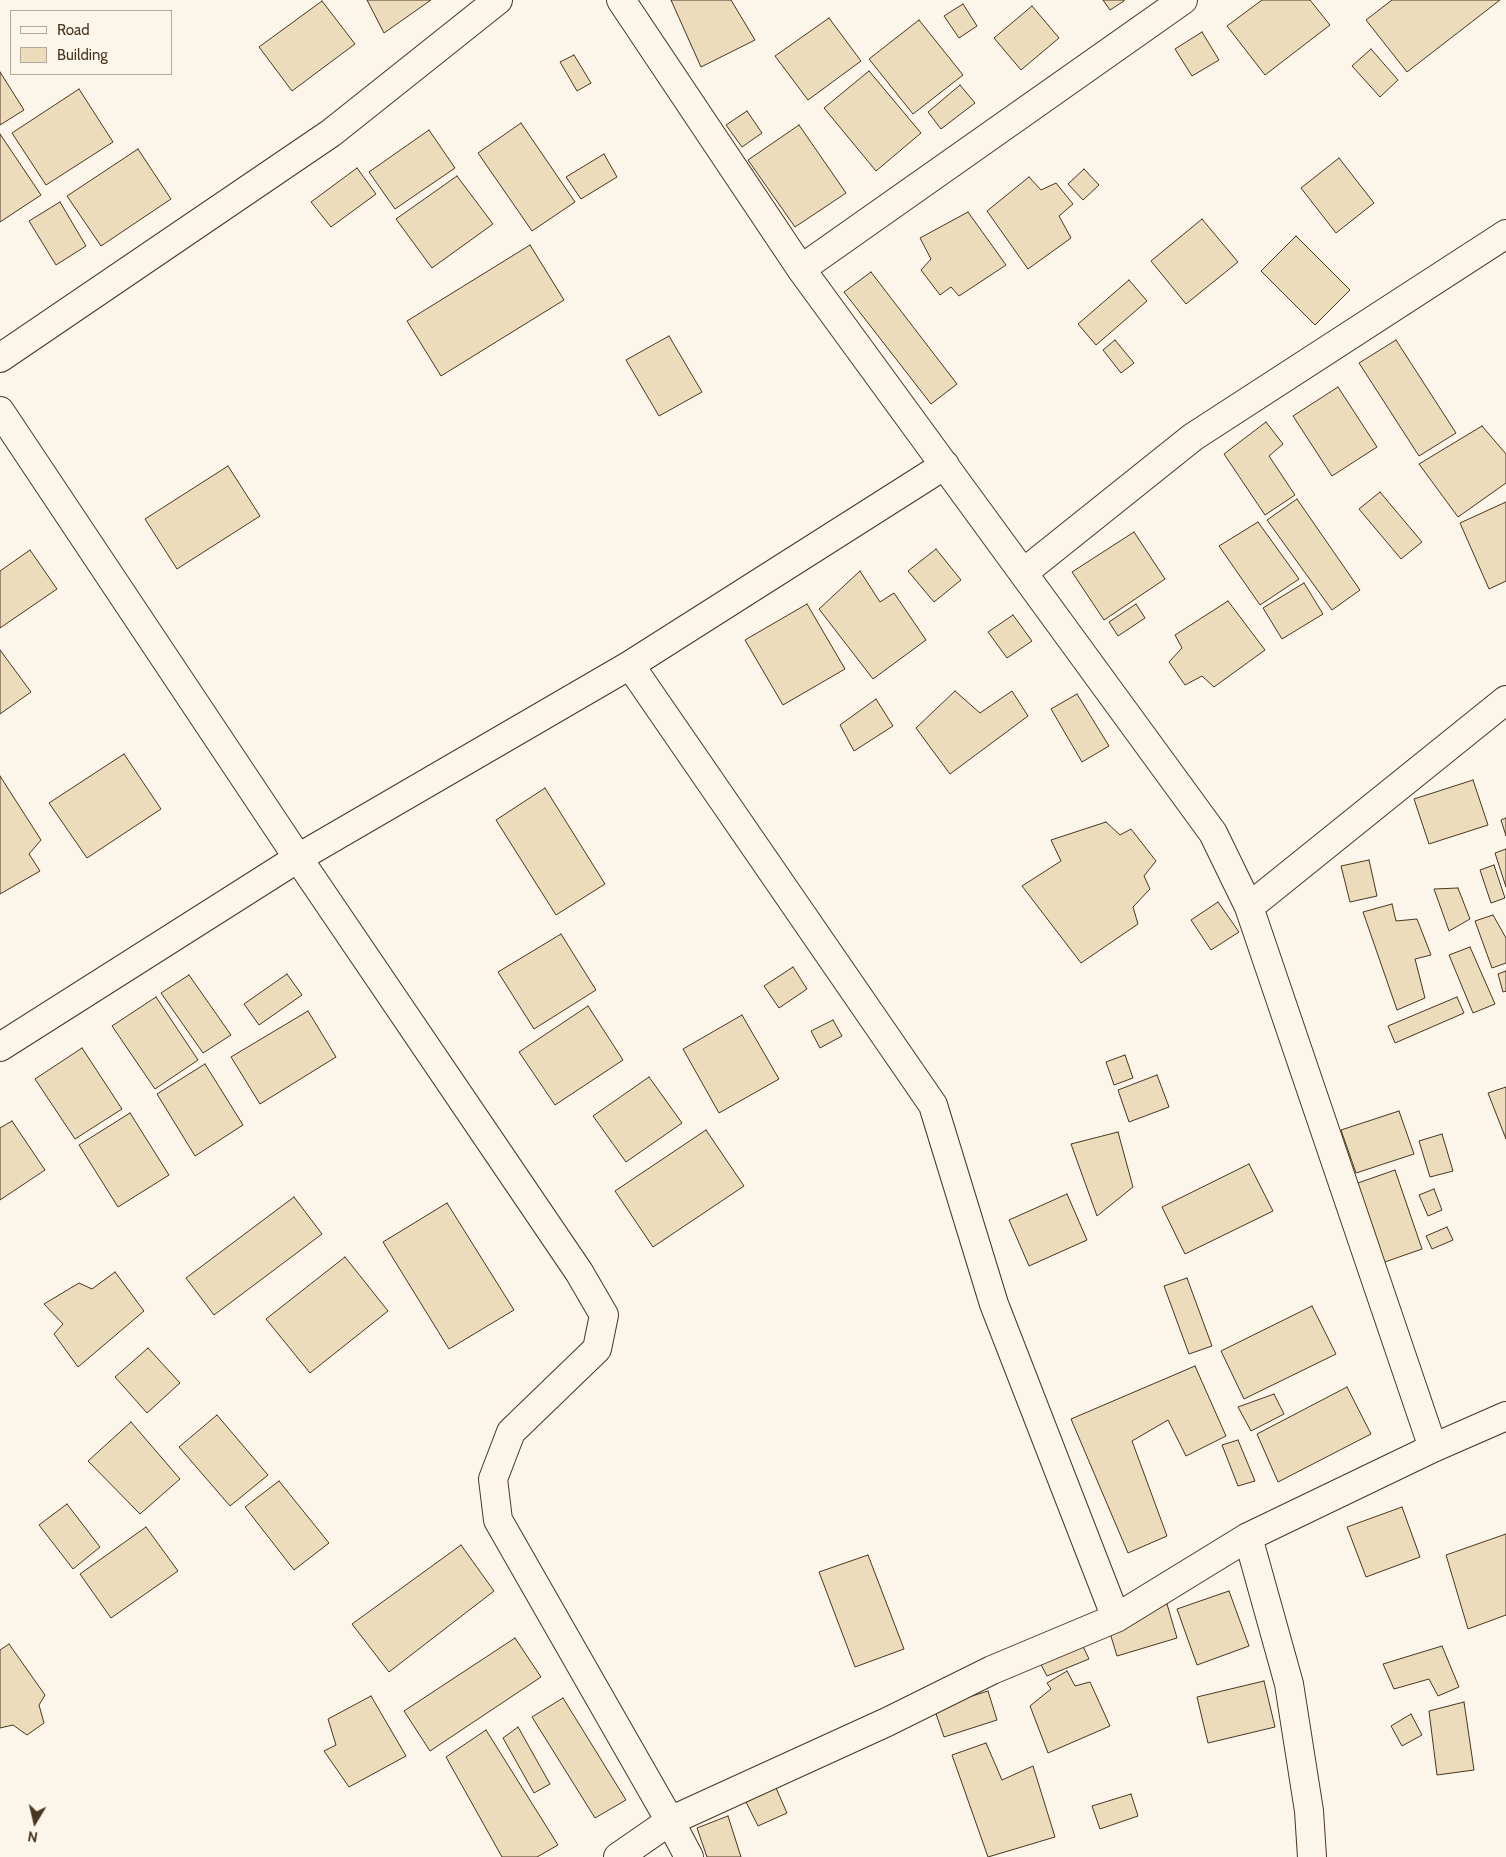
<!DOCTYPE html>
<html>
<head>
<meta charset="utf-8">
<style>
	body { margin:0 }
	#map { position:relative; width:1506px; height:1857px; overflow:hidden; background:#fbf6e9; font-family:Cabin,sans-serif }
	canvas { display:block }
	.legend { position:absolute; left:10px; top:10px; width:162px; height:65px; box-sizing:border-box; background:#fbf6e9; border:1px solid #b4a999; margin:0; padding:6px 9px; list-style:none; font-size:15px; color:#4a3520 }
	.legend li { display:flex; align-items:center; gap:10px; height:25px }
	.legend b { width:25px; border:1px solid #b4a999 }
	.north { position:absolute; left:10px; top:1797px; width:50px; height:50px; -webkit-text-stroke:4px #fbf6e9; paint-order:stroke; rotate:189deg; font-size:14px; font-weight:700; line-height:20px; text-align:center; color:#4a3520 }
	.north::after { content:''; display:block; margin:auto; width:18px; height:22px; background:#4a3520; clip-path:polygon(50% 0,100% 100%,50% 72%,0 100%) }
</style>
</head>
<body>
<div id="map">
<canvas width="1506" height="1857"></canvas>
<ul class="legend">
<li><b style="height:6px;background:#fbf6e9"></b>Road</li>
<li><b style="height:14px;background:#ecdcbc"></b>Building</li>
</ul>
<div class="north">N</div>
</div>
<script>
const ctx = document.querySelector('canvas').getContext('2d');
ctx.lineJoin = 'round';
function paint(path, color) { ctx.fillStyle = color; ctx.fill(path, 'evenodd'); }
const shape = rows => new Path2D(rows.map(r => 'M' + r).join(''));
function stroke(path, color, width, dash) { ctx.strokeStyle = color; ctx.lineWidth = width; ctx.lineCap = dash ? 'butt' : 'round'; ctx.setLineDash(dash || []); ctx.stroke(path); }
const building = shape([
	[367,0,431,0,384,33,367,0],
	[671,0,731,0,755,40,701,67,671,0],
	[1103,0,1124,0,1124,1,1110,10,1103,0],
	[1262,0,1310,0,1330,25,1265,75,1227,26,1262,0],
	[1392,0,1500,0,1407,72,1366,20,1392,0],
	[322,1,355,44,292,91,259,47,322,1],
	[963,4,977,26,959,38,944,16,963,4],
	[1032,6,1059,38,1021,70,994,38,1032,6],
	[829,18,861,61,808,100,775,56,829,18],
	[919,20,963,75,913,114,869,59,919,20],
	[1202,32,1219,60,1192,76,1175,49,1202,32],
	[1371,49,1398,80,1380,97,1352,66,1371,49],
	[574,55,591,83,577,91,560,62,574,55],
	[869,71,921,133,876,171,824,108,869,71],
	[0,72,24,110,0,125,0,72],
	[960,85,975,103,941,129,928,112,960,85],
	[79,89,113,142,46,185,12,133,79,89],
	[747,111,762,133,742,147,726,125,747,111],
	[521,123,575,202,532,231,478,153,521,123],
	[799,125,846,193,795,227,748,160,799,125],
	[429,130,455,168,395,209,369,172,429,130],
	[0,134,41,195,0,222,0,134],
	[138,149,171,199,101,246,67,196,138,149],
	[604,154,617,177,581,199,566,177,604,154],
	[1339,158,1374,203,1336,233,1301,188,1339,158],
	[357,168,376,194,331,227,311,202,357,168],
	[1084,169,1099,185,1083,200,1068,184,1084,169],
	[457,176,493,224,432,268,396,219,457,176],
	[1029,177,1041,190,1056,183,1073,204,1059,216,1071,238,1028,269,987,211,1029,177],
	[60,202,86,246,56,265,29,221,60,202],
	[968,212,1006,265,959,296,951,287,940,295,921,270,931,259,920,238,968,212],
	[1202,219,1238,262,1186,304,1151,261,1202,219],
	[1296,236,1350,290,1315,325,1261,271,1296,236],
	[530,245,564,300,441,376,407,321,530,245],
	[871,272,957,384,931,404,844,292,871,272],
	[1129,280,1147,301,1096,345,1078,324,1129,280],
	[669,336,702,392,659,416,626,360,669,336],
	[1115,340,1134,363,1121,373,1103,350,1115,340],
	[1396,340,1456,433,1419,456,1359,363,1396,340],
	[1338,387,1377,447,1332,476,1293,416,1338,387],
	[1266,422,1283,444,1269,456,1295,495,1265,515,1224,454,1266,422],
	[1482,426,1506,454,1506,483,1458,517,1419,464,1482,426],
	[228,466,260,516,177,569,145,519,228,466],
	[1380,492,1422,542,1401,559,1359,509,1380,492],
	[1297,499,1360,590,1332,610,1267,520,1297,499],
	[1506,502,1506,581,1489,589,1460,523,1506,502],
	[1258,522,1299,579,1260,605,1219,546,1258,522],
	[1134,532,1165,579,1104,620,1072,572,1134,532],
	[936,549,961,580,934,602,908,571,936,549],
	[30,550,57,589,0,628,0,571,30,550],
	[860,571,880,602,894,593,926,640,873,679,819,609,860,571],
	[1304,583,1323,614,1282,639,1263,608,1304,583],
	[1228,601,1265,650,1214,687,1202,676,1185,685,1169,662,1182,648,1175,635,1228,601],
	[807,604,845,669,783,705,745,640,807,604],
	[1136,604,1145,618,1118,636,1109,622,1136,604],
	[1013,615,1032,641,1007,658,988,632,1013,615],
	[0,650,31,692,0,714,0,650],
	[955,691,980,713,1012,691,1028,716,950,774,916,728,955,691],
	[1077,694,1109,746,1082,762,1051,709,1077,694],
	[876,699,893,726,854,751,840,725,876,699],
	[124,754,161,809,87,858,49,803,124,754],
	[0,776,41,840,29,854,40,871,0,894,0,776],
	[1473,780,1488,825,1429,844,1414,799,1473,780],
	[545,788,605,884,556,915,496,820,545,788],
	[1506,818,1506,836,1501,820,1506,818],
	[1106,822,1120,835,1131,829,1156,861,1144,876,1150,889,1133,907,1138,924,1081,963,1022,886,1061,861,1051,840,1106,822],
	[1506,849,1506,887,1495,853,1506,849],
	[1369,860,1377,896,1350,902,1341,866,1369,860],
	[1494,865,1505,898,1491,903,1480,870,1494,865],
	[1458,888,1470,919,1449,931,1434,889,1458,888],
	[1218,902,1239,932,1211,950,1191,920,1218,902],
	[1392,904,1396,921,1417,919,1431,955,1415,959,1425,998,1397,1010,1363,912,1392,904],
	[1493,915,1506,938,1506,963,1492,968,1475,921,1493,915],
	[561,934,596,990,534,1029,498,972,561,934],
	[1470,947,1495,1004,1473,1013,1449,955,1470,947],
	[793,967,807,989,779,1008,764,986,793,967],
	[1506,971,1506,991,1503,992,1498,974,1506,971],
	[287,974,302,995,259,1025,244,1004,287,974],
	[189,975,231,1035,203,1053,161,993,189,975],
	[156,997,198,1060,155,1089,112,1026,156,997],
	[1457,997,1464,1013,1395,1043,1388,1026,1457,997],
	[588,1006,623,1060,555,1105,519,1052,588,1006],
	[308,1011,336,1057,260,1104,231,1057,308,1011],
	[742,1015,779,1079,719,1113,683,1049,742,1015],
	[833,1020,842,1036,820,1048,811,1031,833,1020],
	[82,1048,122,1109,75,1139,35,1079,82,1048],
	[1125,1055,1133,1078,1114,1085,1106,1062,1125,1055],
	[205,1064,243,1125,195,1156,157,1094,205,1064],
	[1157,1075,1169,1107,1129,1122,1118,1090,1157,1075],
	[649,1077,682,1123,626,1162,593,1116,649,1077],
	[1506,1087,1506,1139,1488,1093,1506,1087],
	[1399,1111,1414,1154,1356,1173,1341,1130,1399,1111],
	[130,1113,169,1175,118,1207,79,1145,130,1113],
	[12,1121,45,1170,0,1200,0,1128,12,1121],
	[706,1130,744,1186,653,1247,615,1191,706,1130],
	[1118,1132,1133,1187,1097,1216,1071,1144,1118,1132],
	[1442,1134,1453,1171,1430,1177,1419,1141,1442,1134],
	[1249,1164,1273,1211,1185,1254,1162,1207,1249,1164],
	[1395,1170,1422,1249,1382,1263,1355,1184,1395,1170],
	[1434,1189,1442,1210,1428,1216,1419,1195,1434,1189],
	[1067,1194,1087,1240,1029,1266,1009,1220,1067,1194],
	[294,1197,322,1234,214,1315,186,1278,294,1197],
	[447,1203,514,1310,449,1349,383,1242,447,1203],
	[1447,1227,1453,1240,1432,1249,1426,1236,1447,1227],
	[345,1257,388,1311,310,1373,266,1319,345,1257],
	[115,1272,144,1311,78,1367,54,1334,63,1324,44,1304,79,1283,92,1289,115,1272],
	[1187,1278,1212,1346,1189,1354,1164,1286,1187,1278],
	[1312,1306,1336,1354,1244,1399,1221,1351,1312,1306],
	[148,1348,180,1383,147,1413,115,1377,148,1348],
	[1195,1366,1226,1436,1186,1456,1168,1420,1132,1441,1167,1536,1128,1553,1071,1419,1195,1366],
	[1347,1387,1371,1434,1278,1482,1257,1434,1347,1387],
	[1274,1394,1284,1414,1251,1431,1238,1407,1274,1394],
	[217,1415,268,1475,230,1506,179,1447,217,1415],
	[131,1422,180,1479,140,1514,88,1461,131,1422],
	[1238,1440,1255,1481,1238,1486,1222,1445,1238,1440],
	[279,1481,329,1543,294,1570,245,1507,279,1481],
	[67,1504,100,1547,73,1569,39,1525,67,1504],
	[1402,1507,1420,1557,1366,1577,1347,1527,1402,1507],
	[146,1527,178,1571,111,1618,80,1574,146,1527],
	[1506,1534,1506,1615,1468,1629,1446,1555,1506,1534],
	[461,1545,494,1591,389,1672,352,1624,461,1545],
	[868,1555,904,1649,855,1667,819,1572,868,1555],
	[1229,1591,1249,1646,1197,1665,1177,1609,1229,1591],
	[1167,1604,1177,1638,1117,1656,1107,1623,1167,1604],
	[515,1638,541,1677,430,1751,404,1711,515,1638],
	[1080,1640,1089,1659,1047,1676,1038,1659,1080,1640],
	[9,1644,45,1695,39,1705,44,1723,27,1735,13,1725,0,1728,0,1650,9,1644],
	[1442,1646,1459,1687,1438,1696,1429,1679,1394,1689,1383,1664,1442,1646],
	[1067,1671,1075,1686,1090,1682,1110,1726,1048,1753,1030,1706,1051,1689,1047,1683,1067,1671],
	[1264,1681,1275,1727,1208,1743,1197,1697,1264,1681],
	[988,1691,997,1720,944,1737,934,1708,988,1691],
	[371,1696,406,1756,349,1787,324,1751,336,1745,328,1719,371,1696],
	[563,1698,626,1800,595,1818,532,1717,563,1698],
	[1464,1702,1474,1770,1437,1775,1429,1711,1464,1702],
	[1411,1714,1422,1735,1402,1746,1391,1726,1411,1714],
	[518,1727,550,1784,534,1793,503,1738,518,1727],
	[486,1730,558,1845,537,1857,502,1857,446,1757,486,1730],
	[986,1743,1002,1780,1033,1766,1055,1837,988,1857,952,1755,986,1743],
	[776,1788,787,1813,758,1826,746,1802,776,1788],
	[1131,1794,1138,1816,1100,1829,1092,1806,1131,1794],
	[728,1816,741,1857,707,1857,697,1828,728,1816]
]);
const street = shape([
	[621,0,801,269,1213,833,1249,907,1433,1448],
	[801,269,1183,0],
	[0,358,331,133,498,0],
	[0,411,298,858,579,1272,604,1315,597,1349,511,1432,493,1479,498,1520,670,1821,689,1857],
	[1023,573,1193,437,1506,234],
	[630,665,933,1105,994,1304,1116,1618],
	[1249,907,1506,700],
	[0,1047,298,858,630,665,945,465],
	[1248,1537,1289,1684,1309,1811,1312,1857],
	[618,1857,670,1821,887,1722,992,1670,1116,1618,1248,1537,1433,1448,1506,1416]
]);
paint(building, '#ecdcbc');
stroke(building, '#4a3520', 1);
stroke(street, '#4a3520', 30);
stroke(street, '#fbf6e9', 28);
</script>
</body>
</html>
